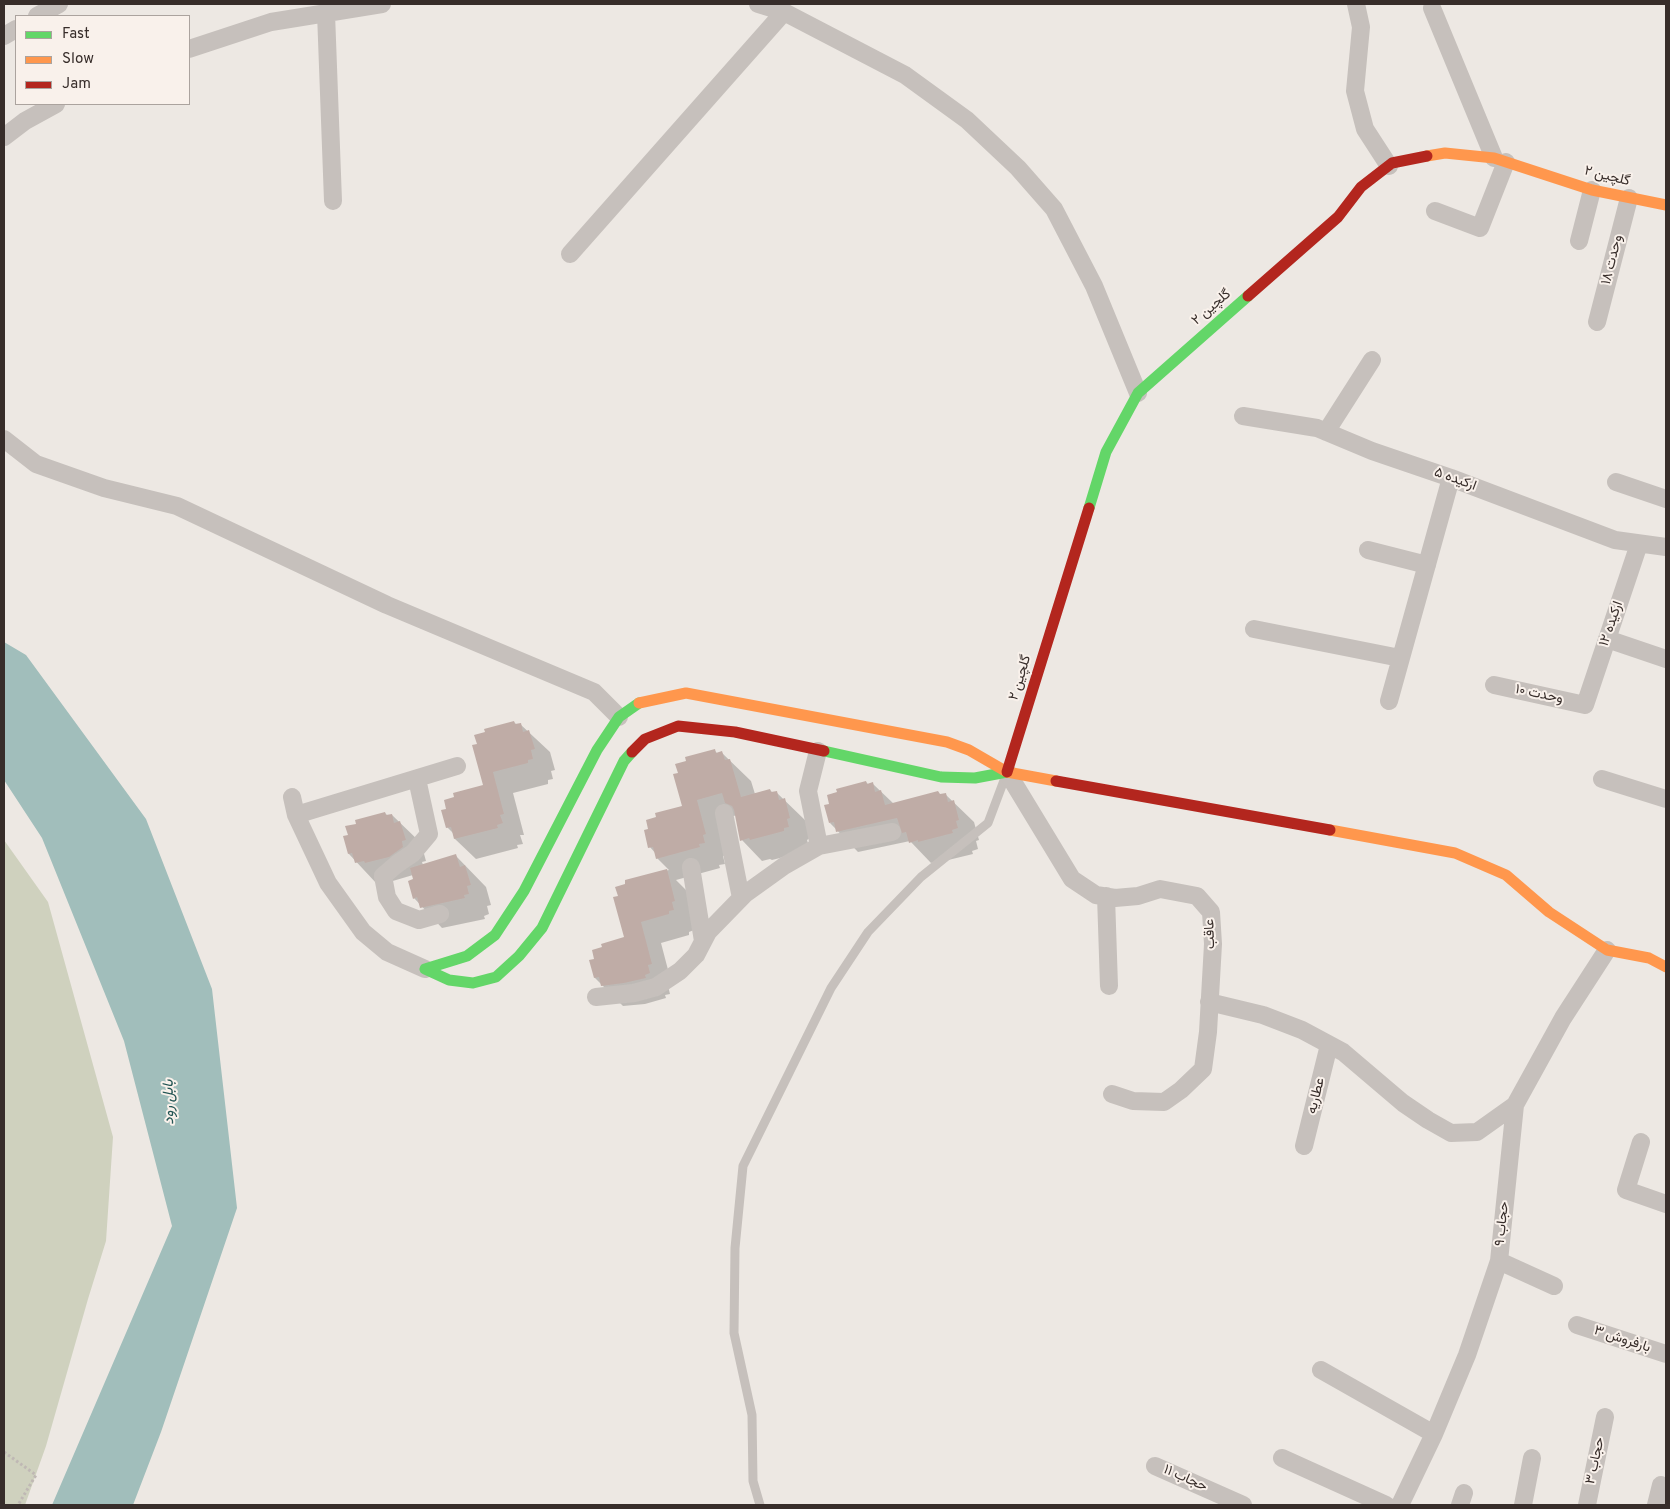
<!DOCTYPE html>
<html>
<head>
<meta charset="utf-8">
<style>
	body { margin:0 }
	#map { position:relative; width:1670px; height:1509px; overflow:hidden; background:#ede8e3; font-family:Overpass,sans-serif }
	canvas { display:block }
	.frame { position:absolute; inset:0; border:5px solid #372d2a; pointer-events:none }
	.legend { position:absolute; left:15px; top:15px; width:175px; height:90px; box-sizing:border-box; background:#f9f1eb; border:1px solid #aba39e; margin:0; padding:6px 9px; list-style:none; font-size:15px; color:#372d2a }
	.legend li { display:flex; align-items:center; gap:10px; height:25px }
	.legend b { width:25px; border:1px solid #aba39e }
</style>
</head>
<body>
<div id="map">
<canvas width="1670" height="1509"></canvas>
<div class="frame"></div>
<ul class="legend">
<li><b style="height:6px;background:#63d668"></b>Fast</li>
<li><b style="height:6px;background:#ff974d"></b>Slow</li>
<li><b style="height:6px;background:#b3261e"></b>Jam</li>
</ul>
</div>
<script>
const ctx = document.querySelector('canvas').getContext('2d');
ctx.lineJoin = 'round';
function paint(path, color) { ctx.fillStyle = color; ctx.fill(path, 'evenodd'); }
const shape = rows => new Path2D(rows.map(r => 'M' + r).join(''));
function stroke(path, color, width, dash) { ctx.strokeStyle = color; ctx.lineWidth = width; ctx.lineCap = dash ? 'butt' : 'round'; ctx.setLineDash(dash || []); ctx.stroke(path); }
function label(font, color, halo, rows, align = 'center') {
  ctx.font = font + ' Overpass,Vazirmatn,sans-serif'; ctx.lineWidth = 4; ctx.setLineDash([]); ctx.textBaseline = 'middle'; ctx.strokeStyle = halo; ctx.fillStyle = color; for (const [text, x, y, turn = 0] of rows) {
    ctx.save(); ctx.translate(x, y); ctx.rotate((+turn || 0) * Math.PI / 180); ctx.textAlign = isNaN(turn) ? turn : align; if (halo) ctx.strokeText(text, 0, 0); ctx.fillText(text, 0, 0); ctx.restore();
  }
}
const green = shape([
	[4,840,48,902,113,1137,106,1241,88,1299,46,1446,25,1505,4,1505]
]);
const water = shape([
	[4,642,26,655,146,819,212,989,237,1208,161,1432,133,1505,52,1505,172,1226,124,1041,42,838,4,780]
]);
const shadow = shape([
	[514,722,517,725,520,724,550,752,555,770,551,771,553,779,548,780,548,784,513,793,524,835,520,835,523,844,517,845,518,848,476,859,455,839,454,834,447,827,484,786],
	[715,751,718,754,722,753,751,781,755,794,770,790,773,793,776,792,806,821,810,838,807,840,809,847,804,852,772,860,770,859,762,861,742,840,737,815,717,821,726,855,723,856,725,864,719,865,720,868,676,880,687,891,694,930,689,932,689,935,661,943,672,985,668,986,670,994,665,995,666,998,645,1004,623,1006,595,978,595,960,625,938,619,897,627,885,626,881,669,870,657,858,656,854,650,847,650,830,683,807,679,774],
	[866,782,869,785,873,784,894,804,945,794,974,822,979,840,976,841,978,849,972,851,973,854,940,862,938,861,931,863,910,841,858,852,830,823],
	[385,813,388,816,392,815,421,843,426,861,422,862,423,865,456,856,486,887,491,905,487,906,489,914,484,916,485,919,442,928,414,898,413,875,386,883,377,884,349,854,345,837,349,836,357,824]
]);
const building = shape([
	[514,721,515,724,521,723,523,732,529,730,535,749,531,750,533,759,528,760,528,763,493,772,504,814,500,815,503,823,497,825,498,828,454,839,451,827,446,828,441,810,446,809,444,800,454,797,453,793,483,785,472,745,477,744,474,735,485,732,484,729],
	[715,749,716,753,722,751,725,760,730,759,741,797,770,789,771,792,777,791,779,800,785,798,790,818,787,819,789,827,784,828,784,831,750,840,749,838,740,841,734,810,732,806,725,803,722,793,697,800,706,834,703,835,705,843,699,844,700,847,656,859,653,847,648,848,644,830,648,829,646,820,656,817,655,813,682,806,673,774,678,773,675,764,686,761,685,757],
	[866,781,867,784,873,782,875,792,881,790,885,805,938,791,940,794,946,793,948,802,954,800,959,820,956,821,958,828,952,830,953,833,918,842,918,840,909,843,906,832,902,833,897,818,836,832,834,822,829,823,824,805,829,804,827,795,837,792,836,789],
	[385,812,386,815,392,814,394,823,400,821,406,840,402,841,403,847,389,857,365,863,364,861,355,863,352,853,348,854,343,836,348,835,345,826,356,824,355,820],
	[456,854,460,867,465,865,471,885,467,886,469,894,464,895,465,898,420,908,417,897,413,899,408,881,413,879,410,868],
	[667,869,675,901,672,902,674,910,669,911,669,914,641,922,652,964,648,965,650,973,645,975,646,978,624,983,601,986,599,977,594,978,589,960,594,959,592,950,602,947,601,944,624,937,613,897,618,896,615,887,625,884,625,880]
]);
const path = shape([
	[4,1452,36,1475,18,1505]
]);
const lane = shape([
	[760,1505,753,1481,752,1415,734,1333,735,1248,743,1166,831,988,868,932,921,877,988,823,1006,775]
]);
const street = shape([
	[758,4,784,12,905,75,967,120,1018,168,1054,209,1094,286,1138,393],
	[1356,4,1361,27,1355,91,1365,129,1389,166],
	[1432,8,1494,158],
	[326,13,333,201],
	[37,16,59,4],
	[4,36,16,29],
	[189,49,271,22,382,4],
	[4,137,25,121,56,104],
	[1435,211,1480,228,1506,162],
	[1579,241,1592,190],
	[570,254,784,12],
	[1597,322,1629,198],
	[1243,416,1317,428,1372,451,1451,478,1615,540,1666,547],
	[1326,432,1372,360],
	[4,439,36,464,104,488,177,506,387,605,594,692,619,717],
	[1616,482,1666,499],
	[1368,550,1427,565],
	[1254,629,1400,658],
	[1607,639,1666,659],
	[1494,685,1585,705,1639,544],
	[1389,701,1451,478],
	[818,751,808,791,819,846],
	[1007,772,1072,879,1096,895,1115,898,1138,896,1160,889,1197,896,1211,912,1213,944,1208,1032,1203,1069,1181,1090,1164,1102,1133,1101,1112,1094],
	[417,779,429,834,413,853,397,864,383,876,387,897,396,911,419,920,440,914],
	[1602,779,1666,799],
	[292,797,296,815,328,883,363,932,387,952,425,969],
	[724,813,741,898],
	[296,815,457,766],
	[691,867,703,941],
	[1106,896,1109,986],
	[596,997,634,993,656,987,680,971,696,955,708,932,745,894,784,866,819,846,892,832],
	[1209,1002,1263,1015,1302,1030,1343,1052,1403,1103,1428,1120,1451,1133,1477,1132,1515,1105],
	[1641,1142,1626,1190,1666,1204],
	[1304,1146,1329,1045],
	[1499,1261,1554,1286],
	[1577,1325,1666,1354],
	[1321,1370,1434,1434],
	[1282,1458,1386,1505],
	[1155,1466,1243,1505],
	[1400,1505,1434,1434,1467,1355,1499,1261,1515,1105,1563,1018,1607,950],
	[1460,1505,1464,1493],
	[1523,1505,1532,1458],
	[1587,1505,1605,1417],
	[1656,1505,1661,1485]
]);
const fast = shape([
	[1089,508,1106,452,1138,393,1248,296],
	[824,751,941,777,975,778,1007,772],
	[425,969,467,956,495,935,524,891,597,750,619,717,639,703],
	[425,969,449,980,473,983,496,977,519,956,542,928,624,761,632,752]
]);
const slow = shape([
	[1427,156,1445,153,1494,158,1592,190,1666,205],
	[639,703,686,693,947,742,969,750,1007,772,1056,781],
	[1330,830,1455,853,1506,875,1549,912,1607,950,1649,958,1666,967]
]);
const jam = shape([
	[1248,296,1338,217,1361,187,1392,163,1427,156],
	[632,752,645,739,678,726,735,732,824,751],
	[1007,772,1089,508],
	[1056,781,1330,830]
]);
const streetNames = [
	["گلچین ۲",1607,177,14],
	["وحدت ۱۸",1613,260,-76],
	["گلچین ۲",1212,308,-41],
	["ارکیده ۵",1455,480,20],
	["ارکیده ۱۲",1612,624,-71],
	["گلچین ۲",1021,678,-73],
	["وحدت ۱۰",1539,695,12],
	["عاقب",1211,934,-92],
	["عطاریه",1317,1096,-76],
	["حجاب ۹",1503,1224,-84],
	["بارفروش ۳",1622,1340,18],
	["حجاب ۳",1596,1461,-78],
	["حجاب ۱۱",1185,1479,24]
];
const waterNames = [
	["بابل رود",170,1102,-91]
];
paint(green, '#cfd1be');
paint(water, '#a1bebb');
paint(shadow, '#0003');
paint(building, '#bfaca6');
stroke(path, '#bfb8b4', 3, [2.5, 2.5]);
stroke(lane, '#c6c0bc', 9);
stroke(street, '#c6c0bc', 18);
stroke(fast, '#63d668', 11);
stroke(slow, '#ff974d', 11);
stroke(jam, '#b3261e', 11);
label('14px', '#372d2a', '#f9f1eb', streetNames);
label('italic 15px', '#235554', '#f9f1eb', waterNames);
</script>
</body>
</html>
